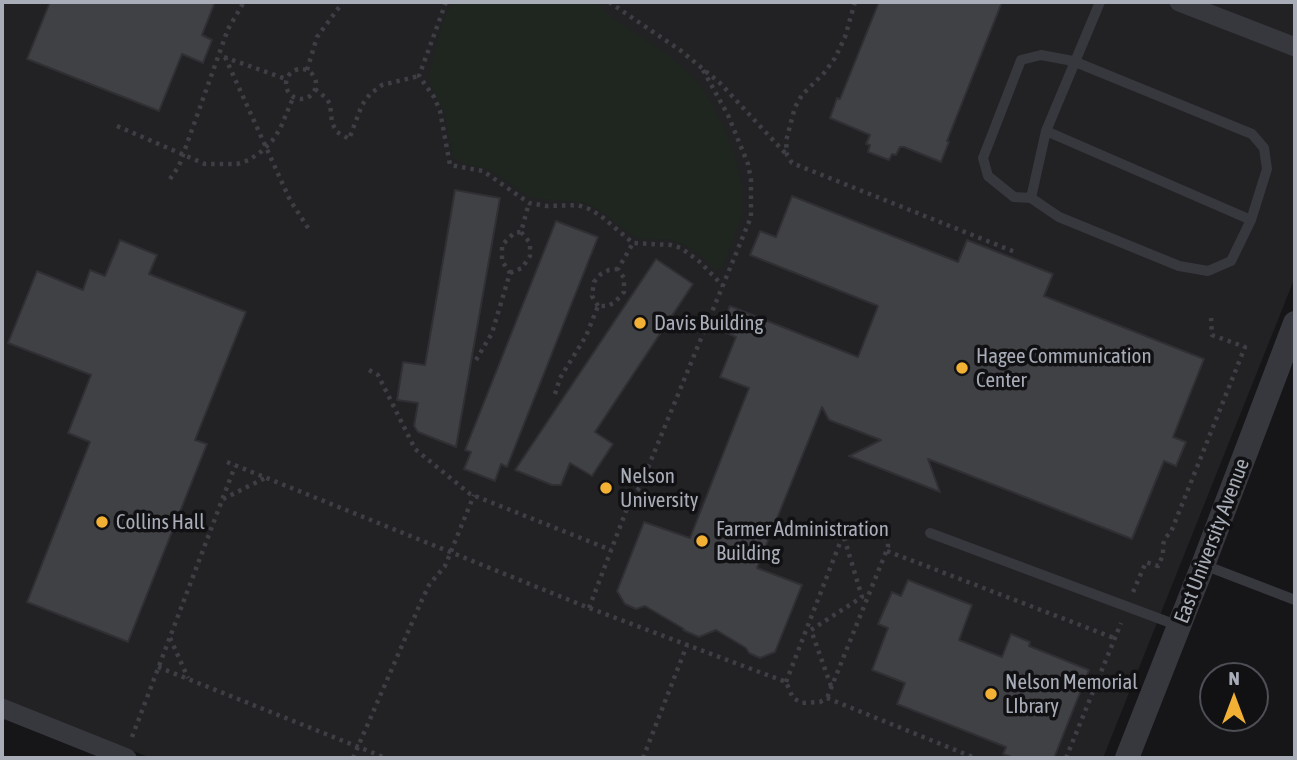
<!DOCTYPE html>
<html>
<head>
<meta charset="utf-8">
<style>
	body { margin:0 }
	#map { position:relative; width:1297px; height:760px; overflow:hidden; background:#161618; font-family:"Asap Condensed",sans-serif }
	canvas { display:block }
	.frame { position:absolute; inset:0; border:4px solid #a8adb8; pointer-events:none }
	.north { position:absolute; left:1199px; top:662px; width:70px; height:70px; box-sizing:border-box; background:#111113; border:2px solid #4d4f55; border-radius:50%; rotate:0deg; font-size:19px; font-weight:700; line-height:28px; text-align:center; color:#a8adb8 }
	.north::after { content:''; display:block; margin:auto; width:24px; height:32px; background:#f2b134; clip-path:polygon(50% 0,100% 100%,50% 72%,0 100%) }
</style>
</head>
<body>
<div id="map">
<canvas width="1297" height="760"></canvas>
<div class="frame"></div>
<div class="north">N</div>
</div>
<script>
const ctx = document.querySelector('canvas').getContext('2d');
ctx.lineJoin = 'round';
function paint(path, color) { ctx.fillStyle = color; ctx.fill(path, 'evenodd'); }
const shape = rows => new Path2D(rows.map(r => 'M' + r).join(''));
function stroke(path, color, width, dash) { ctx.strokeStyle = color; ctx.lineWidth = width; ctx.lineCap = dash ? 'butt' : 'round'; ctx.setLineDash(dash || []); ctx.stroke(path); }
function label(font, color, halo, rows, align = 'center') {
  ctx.font = font + ' "Asap Condensed",sans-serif'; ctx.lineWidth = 7; ctx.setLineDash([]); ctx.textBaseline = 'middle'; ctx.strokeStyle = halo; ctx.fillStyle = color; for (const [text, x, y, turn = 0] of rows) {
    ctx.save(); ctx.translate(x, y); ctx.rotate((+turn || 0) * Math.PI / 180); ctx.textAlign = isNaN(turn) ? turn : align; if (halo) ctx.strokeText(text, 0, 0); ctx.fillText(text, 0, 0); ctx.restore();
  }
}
const built = shape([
	[2,2,1295,2,1295,277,1103,758,151,758,2,700]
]);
const green = shape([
	[453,2,596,2,611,17,667,54,693,77,710,101,725,131,737,163,742,187,742,214,723,266,715,270,696,251,685,245,671,240,636,238,598,209,586,203,531,198,491,170,465,164,455,158,452,155,445,114,431,86,429,74,443,21]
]);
const building = shape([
	[50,2,215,2,202,35,212,40,203,63,182,54,159,111,27,59,50,2],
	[879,2,1002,2,947,141,949,142,941,162,904,147,900,147,896,155,892,154,889,160,868,152,870,145,866,144,870,135,830,118,837,98,840,99,879,2],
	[455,190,500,198,456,447,418,432,414,426,418,403,397,400,403,362,425,365,455,190],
	[792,196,958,262,967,240,1053,274,1044,296,1204,359,1173,437,1186,442,1176,466,1164,461,1132,539,928,459,940,492,849,456,881,440,829,420,822,407,757,568,802,585,775,652,760,658,749,653,746,648,716,630,699,637,683,630,684,629,645,606,636,609,625,604,617,591,644,522,690,538,749,388,720,377,736,337,720,330,730,306,858,357,878,306,750,255,760,231,776,237,792,196],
	[556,221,598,237,507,467,501,464,495,481,464,469,471,452,465,450,556,221],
	[120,240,157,255,149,274,246,312,195,440,207,444,128,642,27,602,90,442,68,433,91,375,8,343,37,271,83,290,90,270,105,276,120,240],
	[656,259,693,284,595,432,613,444,592,476,570,463,561,485,552,485,515,470,656,259],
	[908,580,972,605,959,640,1002,657,1011,634,1030,642,1029,646,1089,670,1054,758,1014,758,1003,754,1006,747,897,704,905,683,872,670,888,628,878,624,892,592,901,596,908,580]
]);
const path = shape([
	[446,2,419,76,434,97,440,111,450,165,483,171,529,203,547,206,578,205,589,209,601,216,633,243,671,245,681,248,700,262,723,286],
	[609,2,680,50,720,83,786,154],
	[855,2,845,37,835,58,824,73,802,95,795,107,786,141,787,155,792,163,1015,252],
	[224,57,286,79],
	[225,57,290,200,310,231],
	'286 84a15 15 0 1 1 30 0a15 15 0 1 1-30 0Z',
	[307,70,317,37,343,2],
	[315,89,326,98,330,104,332,123,337,132,349,139,362,105,370,94,382,85,419,76],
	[117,126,205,164,237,164,249,160,262,151,272,141,280,129,293,98],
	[170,179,179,166,228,29,244,2],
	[510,273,522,268,530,256,530,243,521,232],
	[598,306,592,296,594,282,601,274,609,270,618,269],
	[476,360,492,333,510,273,502,261,502,245,514,233,521,232,529,203],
	[369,370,378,375,415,449,470,494,611,550],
	[555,394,560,378,586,336,598,306,608,306,615,302,624,292,624,278,618,269,633,243],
	[227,462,589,608,786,682,793,698,802,703,820,702,827,698,975,758],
	[223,499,265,478],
	[887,551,1114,638],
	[1133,592,1146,562,1158,566,1163,555,1163,545,1165,538,1171,532,1245,347,1212,335,1211,318],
	[589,608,631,498,640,487,751,217,751,180,748,164,728,115,703,70],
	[170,638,188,678],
	[158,667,386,758],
	[786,682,843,535,848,527,854,524,863,521,871,522,880,526,888,541,888,547,827,698],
	[831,686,811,630,862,597,843,534],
	[132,737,235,466],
	[353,758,421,602,429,585,445,566,474,495],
	[643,758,687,645],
	[1066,758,1121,623]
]);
const service = shape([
	[1041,55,1073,61,1252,134,1264,148,1267,169,1251,220,1231,261,1208,271,1179,266,1059,217,1031,198,1014,197,988,176,983,158,1021,60,1041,55],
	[1046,131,1251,220],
	[1031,198,1046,131,1100,2],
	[930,533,1179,626],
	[1204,565,1295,600]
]);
const minor = shape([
	[1179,2,1295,47],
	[2,708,127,758]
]);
const tertiary = shape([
	[1127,758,1203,565,1295,323]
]);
const markers = [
	[640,323,7,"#f2b134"],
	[962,368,7,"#f2b134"],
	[606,488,7,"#f2b134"],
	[102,522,7,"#f2b134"],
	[702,541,7,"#f2b134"],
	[991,694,7,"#f2b134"]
];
const poiNames = [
	["Davis Building",654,323],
	["Hagee Communication",976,356],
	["Center",976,380],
	["Nelson",620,476],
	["University",620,500],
	["Collins Hall",116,522],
	["Farmer Administration",716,529],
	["Building",716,553],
	["Nelson Memorial",1005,682],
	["LIbrary",1005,706]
];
const streetNames = [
	["East University Avenue",1212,541,-69]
];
paint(built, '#222225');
paint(green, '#1e261f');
paint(building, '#404145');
stroke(building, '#303034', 2);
stroke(path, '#3d3f44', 4.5, [3.5, 5]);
stroke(service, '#37383d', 10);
stroke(minor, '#37383d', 19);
stroke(tertiary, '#37383d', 24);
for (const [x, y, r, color] of markers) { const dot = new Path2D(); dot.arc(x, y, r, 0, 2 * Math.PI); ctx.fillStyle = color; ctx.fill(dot); stroke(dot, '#111113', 2.5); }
label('21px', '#a8adb8', '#111113', poiNames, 'left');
label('21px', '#a8adb8', '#111113', streetNames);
</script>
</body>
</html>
